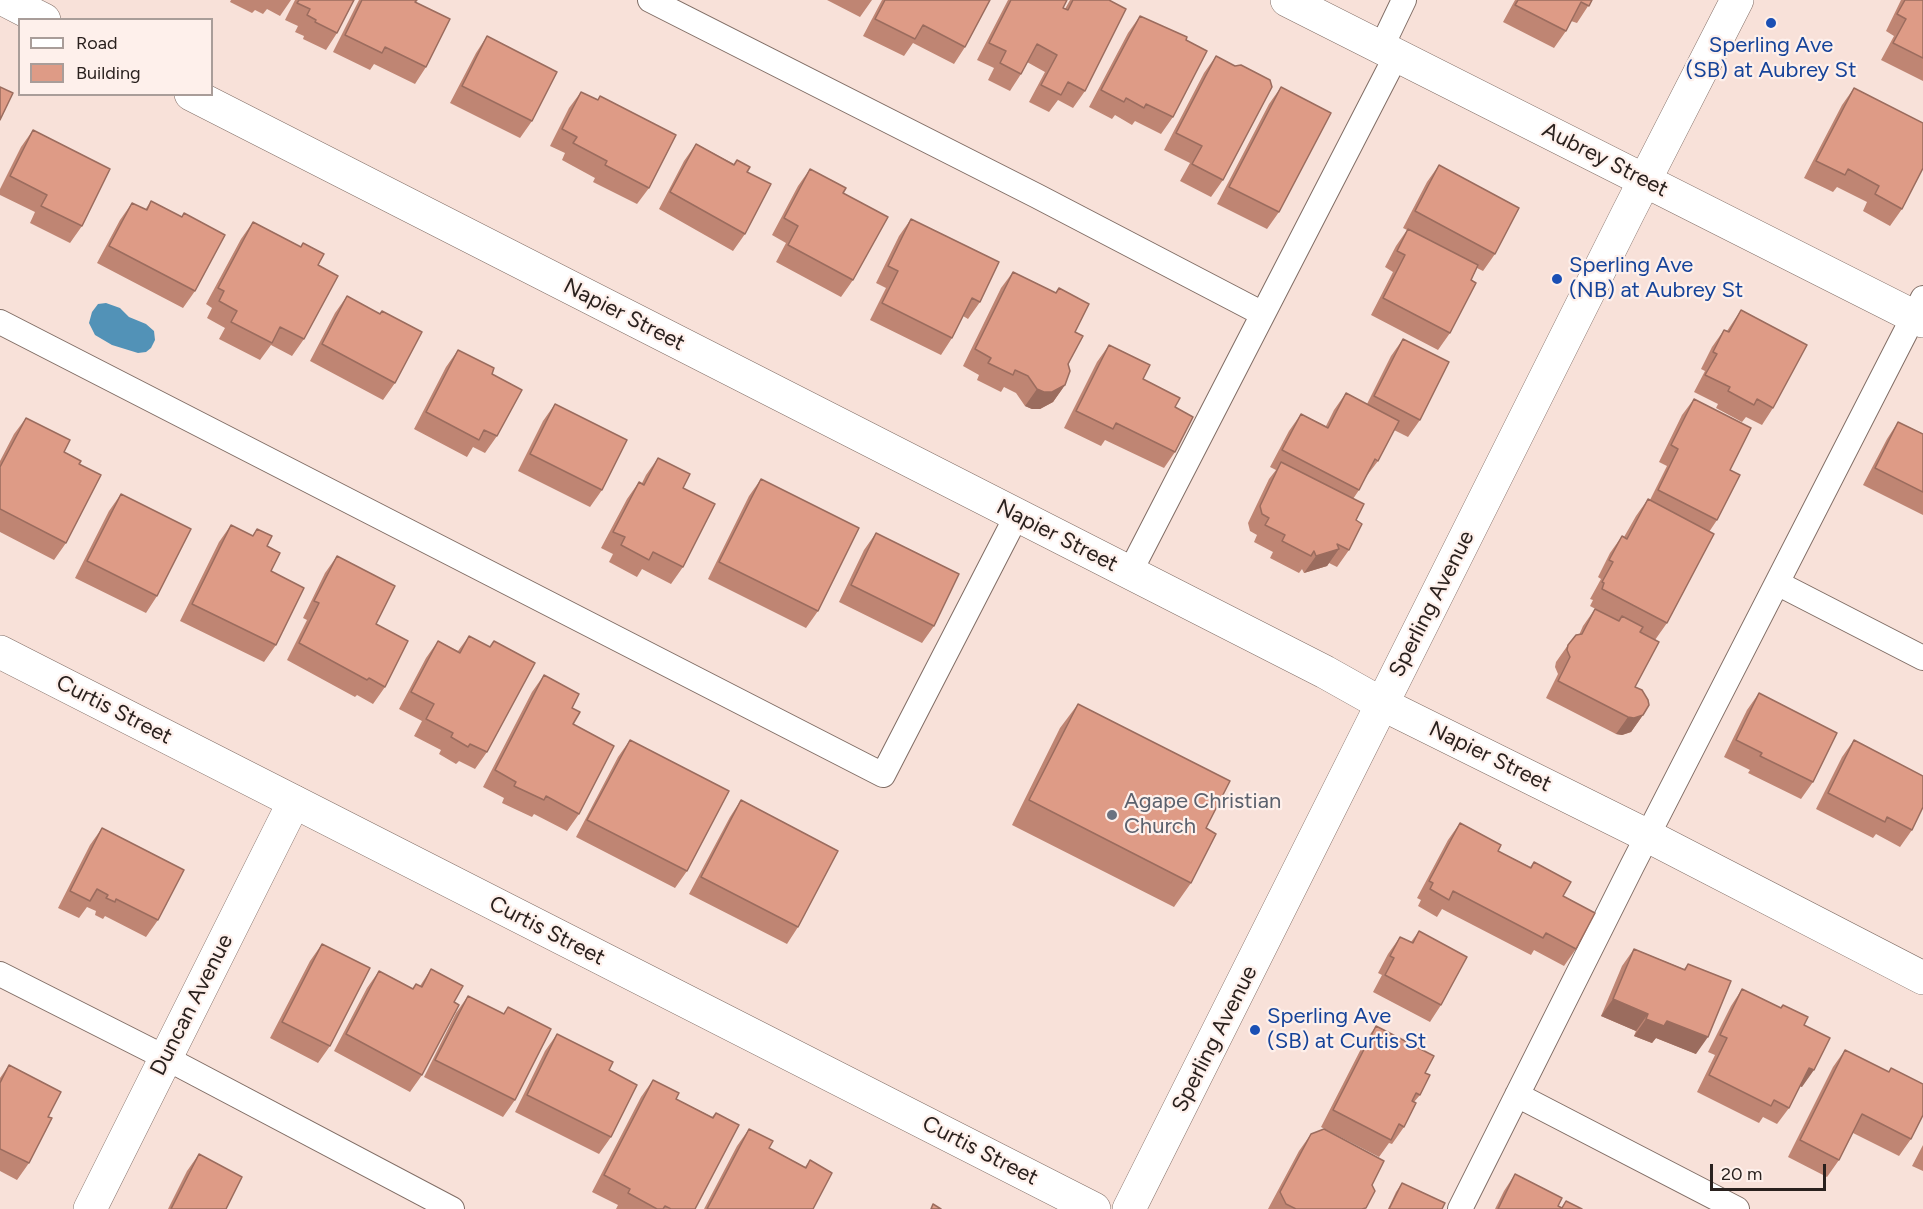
<!DOCTYPE html>
<html>
<head>
<meta charset="utf-8">
<style>
	body { margin:0 }
	#map { position:relative; width:1923px; height:1209px; overflow:hidden; background:#f8e1d9; font-family:Figtree,sans-serif }
	canvas { display:block }
	.legend { position:absolute; left:18px; top:18px; width:195px; height:78px; box-sizing:border-box; background:#fef0eb; border:2px solid #a99d99; margin:0; padding:8px 10px; list-style:none; font-size:18px; color:#2a211e }
	.legend li { display:flex; align-items:center; gap:12px; height:30px }
	.legend b { width:30px; border:2px solid #a99d99 }
	.scale { position:absolute; left:1710px; top:1164px; width:116px; height:27px; box-sizing:border-box; border:3px solid #2a211e; border-top:0; padding-left:8px; font-size:18px; line-height:21px; white-space:nowrap; color:#2a211e; -webkit-text-stroke:4px #fef0eb; paint-order:stroke }
</style>
</head>
<body>
<div id="map">
<canvas width="1923" height="1209"></canvas>
<ul class="legend">
<li><b style="height:8px;background:#fff"></b>Road</li>
<li><b style="height:16px;background:#de9b86"></b>Building</li>
</ul>
<div class="scale">20 m</div>
</div>
<script>
const ctx = document.querySelector('canvas').getContext('2d');
ctx.lineJoin = 'round';
function paint(path, color) { ctx.fillStyle = color; ctx.fill(path, 'evenodd'); }
const shape = rows => new Path2D(rows.map(r => 'M' + r).join(''));
function stroke(path, color, width, dash) { ctx.strokeStyle = color; ctx.lineWidth = width; ctx.lineCap = dash ? 'butt' : 'round'; ctx.setLineDash(dash || []); ctx.stroke(path); }
function label(font, color, halo, rows, align = 'center') {
  ctx.font = font + ' Figtree,sans-serif'; ctx.lineWidth = 4.5; ctx.setLineDash([]); ctx.textBaseline = 'middle'; ctx.strokeStyle = halo; ctx.fillStyle = color; for (const [text, x, y, turn = 0] of rows) {
    ctx.save(); ctx.translate(x, y); ctx.rotate((+turn || 0) * Math.PI / 180); ctx.textAlign = isNaN(turn) ? turn : align; if (halo) ctx.strokeText(text, 0, 0); ctx.fillText(text, 0, 0); ctx.restore();
  }
}
const water = shape([
	[106,303,120,308,129,317,146,324,154,331,155,340,151,348,146,352,138,353,112,345,95,335,89,323,92,312,98,304]
]);
const service = shape([
	[650,0,1037,196,1263,314],
	[1381,48,1404,0],
	[0,322,883,775,1017,515],
	[1129,574,1396,56],
	[1777,583,1923,658],
	[0,974,166,1058,452,1209],
	[1517,1095,1737,1209],
	[1460,1209,1632,866,1923,298]
]);
const minor = shape([
	[5,0,44,20],
	[1287,0,1923,321],
	[191,94,1325,672,1382,704,1648,836,1923,978],
	[90,1209,294,802]
]);
const tertiary = shape([
	[0,652,1094,1209],
	[1129,1209,1629,211,1737,0]
]);
const wall = shape([
	[231,0,291,0,280,16,267,9,263,14,255,10,252,13,230,2],
	[295,0,354,0,337,33,326,50,303,39,304,36,295,32,298,26,285,20],
	[359,0,417,0,415,2,426,67,415,84,374,64,370,70,333,52],
	[827,0,872,0,860,17],
	[882,0,990,0,965,47,954,64,913,43,904,56,863,36],
	[1008,0,1067,0,1063,8,1065,9,1070,0,1109,0,1085,91,1073,108,1058,100,1049,112,1029,102,1045,72,1027,62,1021,74,1010,91,988,80,994,68,977,60],
	[1515,0,1592,0,1577,23,1571,21,1566,31,1554,48,1503,22],
	[1901,0,1923,0,1923,81,1881,60,1894,36,1886,31],
	[1140,16,1186,40,1173,117,1161,134,1135,121,1132,125,1115,115,1112,119,1089,107,1128,33],
	[487,36,532,121,520,138,450,103,476,53],
	[1216,56,1223,180,1211,197,1180,181,1190,163,1164,150,1204,73],
	[1281,87,1279,212,1267,229,1217,204,1269,104],
	[1854,88,1902,209,1890,226,1863,211,1867,202,1837,187,1833,192,1804,178,1842,105],
	[581,92,598,100,600,96,649,188,637,204,593,182,595,178,562,160,565,153,550,146,569,108],
	[33,130,82,226,70,243,30,223,35,212,0,195,0,189,21,147],
	[696,144,734,164,737,160,745,234,733,251,659,209,684,161],
	[1439,165,1495,254,1483,271,1477,268,1471,280,1450,333,1438,350,1371,315,1393,272,1385,267,1396,246,1407,230,1403,228,1427,182],
	[810,169,853,280,841,297,776,262,786,243,772,235,798,186],
	[151,201,182,217,184,213,195,291,183,308,97,263,120,220,132,203,145,210],
	[911,219,980,302,968,319,963,316,952,338,941,355,870,320,886,288,876,283,899,236],
	[253,222,300,247,303,243,318,265,304,339,292,356,271,345,260,360,219,339,225,328,207,318,212,308,206,304,241,239],
	[1013,272,1056,293,1059,288,1075,332,1065,385,1053,402,1040,409,1032,409,1025,406,1016,393,1004,387,1001,392,977,380,979,375,963,366,1001,288],
	[347,296,395,383,383,400,310,361,335,313],
	[1741,310,1773,408,1762,425,1746,417,1742,422,1716,408,1718,404,1694,392,1705,371,1701,369,1712,347,1724,330,1727,331],
	[1403,339,1420,420,1408,437,1394,430,1378,461,1365,478,1359,490,1353,499,1356,520,1349,550,1337,567,1329,563,1327,566,1304,573,1302,569,1299,573,1270,558,1273,552,1254,542,1257,535,1250,531,1248,523,1269,479,1276,470,1270,467,1289,431,1301,414,1326,426,1334,410,1346,393,1367,404,1391,356],
	[1109,345,1143,379,1175,407,1175,452,1164,468,1105,440,1101,446,1064,428,1097,362],
	[458,350,497,436,485,453,473,447,467,457,414,429,446,367],
	[1694,399,1730,470,1717,520,1709,532,1667,623,1655,640,1635,687,1643,715,1631,732,1622,735,1616,734,1546,698,1558,674,1555,667,1556,662,1568,645,1579,635,1583,626,1595,609,1618,621,1590,606,1593,600,1590,599,1601,579,1598,577,1610,553,1622,536,1624,537,1636,516,1648,499,1650,500,1667,466,1659,462,1682,415],
	[555,404,602,490,590,507,518,471,543,421],
	[26,418,64,452,79,464,66,543,54,560,0,532,0,461,14,434],
	[1898,422,1923,434,1923,515,1863,485,1887,439],
	[658,458,683,488,683,567,671,584,642,569,637,577,609,562,613,554,601,548,627,499,639,482,642,483,646,475],
	[761,479,818,611,806,628,708,579,749,496],
	[121,494,157,596,146,613,75,578,109,511],
	[231,525,252,536,257,529,267,546,271,571,276,645,264,662,180,621,219,542],
	[876,533,934,626,922,643,839,602,864,550],
	[337,556,376,624,385,687,373,704,357,695,355,697,287,660,307,620,303,618,325,573],
	[469,636,490,647,494,641,487,752,475,769,459,761,456,764,439,754,441,750,414,736,422,721,399,709,426,658,438,641,458,651],
	[544,675,572,708,579,814,567,831,534,814,532,817,502,803,504,798,483,787,532,692],
	[1759,693,1813,782,1801,799,1748,773,1750,770,1724,757,1747,710],
	[1078,704,1206,828,1191,883,1174,907,1012,825,1060,728],
	[630,740,687,871,675,888,576,837,618,757],
	[1854,740,1912,830,1900,847,1876,834,1873,838,1816,809,1842,757],
	[741,800,798,927,787,944,689,894,730,817],
	[1460,823,1498,851,1530,867,1534,862,1563,896,1576,949,1564,966,1534,950,1531,955,1442,909,1437,917,1418,906,1421,900,1417,898,1448,840],
	[102,828,158,920,146,937,105,916,103,919,95,915,96,911,87,907,79,918,58,908,90,845],
	[1419,931,1441,1005,1430,1022,1373,992,1382,975,1378,973,1388,954,1400,937,1411,942],
	[322,944,330,1046,318,1063,270,1038,310,961],
	[1634,949,1684,969,1688,964,1696,1054,1656,1038,1652,1043,1634,1036,1636,1031,1601,1016,1622,966],
	[431,969,454,1002,422,1075,410,1092,334,1051,367,988,379,971,412,989,420,986],
	[1742,989,1780,1008,1783,1005,1804,1025,1802,1087,1800,1086,1789,1108,1777,1124,1763,1117,1759,1123,1697,1092,1715,1055,1708,1052,1731,1006],
	[468,996,503,1014,508,1007,515,1100,503,1117,424,1077,456,1013],
	[1376,1026,1425,1073,1420,1095,1414,1102,1404,1127,1392,1144,1389,1143,1379,1157,1321,1127,1364,1043],
	[557,1034,609,1070,611,1137,599,1154,515,1112,545,1051],
	[1845,1050,1889,1072,1891,1068,1911,1139,1899,1156,1853,1133,1839,1160,1827,1177,1788,1157,1833,1067],
	[9,1065,48,1117,29,1163,17,1180,0,1171,0,1078],
	[653,1080,676,1099,712,1117,716,1113,695,1209,616,1209,618,1205,592,1192,641,1097],
	[749,1129,769,1148,805,1167,810,1160,813,1209,704,1209,737,1146],
	[1311,1134,1372,1185,1365,1209,1268,1209,1299,1151],
	[1923,1145,1923,1171,1912,1166],
	[199,1154,226,1209,168,1209,187,1171],
	[1515,1174,1558,1206,1561,1208,1566,1201,1582,1209,1495,1209,1504,1191],
	[1402,1183,1442,1209,1388,1209,1396,1192]
]);
const shadedWall = shape([
	[1065,385,1053,402,1040,409,1032,409,1025,406,1037,389],
	[1339,549,1327,566,1304,573,1316,556],
	[1643,715,1631,732,1622,735,1616,734,1628,717],
	[1613,999,1648,1014,1636,1031,1601,1016],
	[1646,1019,1667,1021,1708,1037,1696,1054,1656,1038,1652,1043,1634,1036],
	[1809,1068,1814,1070,1802,1087,1797,1085]
]);
const building = shape([
	[299,0,354,0,337,33,315,22,316,20,307,15,310,9,297,3,299,0],
	[362,0,417,0,415,2,450,19,426,67,385,47,382,53,345,35,362,0],
	[885,0,990,0,965,47,923,25,915,39,875,19,885,0],
	[1011,0,1067,0,1063,8,1068,10,1073,0,1109,0,1126,9,1085,91,1068,82,1061,95,1041,85,1057,55,1037,44,1021,74,1000,63,1006,51,989,43,1011,0],
	[1518,0,1592,0,1589,6,1581,2,1566,31,1515,5,1518,0],
	[1905,0,1923,0,1923,58,1893,43,1906,19,1897,14,1905,0],
	[1140,16,1187,37,1186,40,1207,51,1173,117,1146,104,1144,108,1126,98,1124,102,1101,90,1140,16],
	[487,36,557,72,532,121,462,86,487,36],
	[1216,56,1235,66,1241,65,1270,80,1272,87,1223,180,1192,164,1202,146,1176,133,1216,56],
	[0,87,13,93,0,120,0,87],
	[1281,87,1331,113,1279,212,1229,187,1281,87],
	[1854,88,1923,123,1923,168,1902,209,1875,194,1879,186,1848,169,1845,175,1816,161,1854,88],
	[581,92,598,100,600,96,676,135,649,188,605,165,607,161,573,143,577,137,562,129,581,92],
	[33,130,110,169,82,226,41,206,47,195,10,176,33,130],
	[696,144,734,165,737,160,750,167,747,172,771,184,745,234,670,192,696,144],
	[1439,165,1519,208,1495,254,1415,211,1439,165],
	[810,169,846,188,843,193,888,217,853,280,788,245,798,226,784,218,810,169],
	[151,201,182,217,184,213,225,235,195,291,109,246,132,203,147,210,151,201],
	[911,219,999,262,980,302,972,298,952,338,882,303,898,271,888,266,911,219],
	[253,222,301,247,303,243,324,254,318,265,338,276,304,339,280,327,272,343,231,322,237,311,219,301,224,291,218,288,253,222],
	[1408,229,1478,265,1471,280,1476,283,1450,333,1383,298,1405,255,1397,251,1408,229],
	[1013,272,1056,293,1059,288,1089,304,1075,332,1083,336,1068,364,1070,371,1065,385,1052,392,1044,392,1037,389,1028,376,1015,370,1013,375,988,363,991,358,975,349,1013,272],
	[347,296,380,314,382,311,422,332,395,383,322,344,347,296],
	[1741,310,1807,345,1773,408,1757,399,1754,405,1728,391,1730,387,1705,375,1717,354,1713,352,1724,330,1729,332,1741,310],
	[1403,339,1449,362,1420,420,1374,396,1403,339],
	[1109,345,1150,365,1143,379,1180,398,1175,407,1193,417,1175,452,1116,423,1113,429,1076,411,1109,345],
	[458,350,494,368,492,374,522,390,497,436,484,430,479,440,426,412,458,350],
	[1346,393,1399,421,1378,461,1375,459,1359,490,1282,450,1301,414,1328,428,1346,393],
	[1694,399,1751,428,1730,470,1740,475,1717,520,1658,490,1678,449,1671,445,1694,399],
	[555,404,627,440,602,490,530,454,555,404],
	[26,418,70,440,64,452,81,461,79,464,101,475,66,543,0,509,0,467,26,418],
	[1898,422,1923,434,1923,492,1875,468,1898,422],
	[658,458,690,474,683,488,715,504,683,567,653,552,649,560,621,545,625,537,613,532,639,482,644,485,658,458],
	[1281,462,1364,504,1356,520,1362,524,1349,550,1337,544,1339,549,1316,556,1314,551,1311,556,1282,541,1285,535,1265,525,1269,518,1262,514,1260,506,1281,462],
	[761,479,859,528,818,611,719,562,761,479],
	[121,494,191,529,157,596,87,561,121,494],
	[1648,499,1714,534,1667,623,1602,589,1604,583,1602,582,1613,562,1609,560,1622,536,1627,539,1648,499],
	[231,525,253,536,257,529,272,536,267,546,280,553,271,571,304,588,276,645,192,604,231,525],
	[876,533,959,574,934,626,851,585,876,533],
	[337,556,395,586,376,624,408,641,385,687,369,678,367,680,299,643,319,603,314,601,337,556],
	[1595,609,1619,621,1622,616,1643,627,1640,632,1659,642,1635,687,1642,690,1648,700,1649,705,1643,715,1634,718,1628,717,1558,681,1570,657,1567,650,1568,645,1576,635,1582,634,1595,609],
	[469,636,490,647,494,641,535,663,487,752,470,744,468,747,451,737,453,733,426,719,434,704,411,692,438,641,460,653,469,636],
	[544,675,579,694,572,708,580,712,573,724,614,746,579,814,546,796,544,800,514,786,516,782,495,770,544,675],
	[1759,693,1837,733,1813,782,1760,756,1762,753,1736,740,1759,693],
	[1078,704,1230,781,1206,828,1216,834,1191,883,1029,800,1078,704],
	[630,740,729,791,687,871,587,820,630,740],
	[1854,740,1923,776,1923,807,1912,830,1887,817,1885,822,1828,793,1854,740],
	[741,800,838,851,798,927,701,877,741,800],
	[1460,823,1501,845,1498,851,1531,868,1534,862,1571,882,1563,896,1595,913,1576,949,1546,933,1543,938,1453,891,1449,900,1430,889,1433,883,1429,881,1460,823],
	[102,828,184,870,158,920,116,899,115,902,106,898,108,895,97,889,90,901,70,891,102,828],
	[1419,931,1467,957,1441,1005,1385,975,1394,958,1390,956,1400,937,1413,943,1419,931],
	[322,944,370,968,330,1046,282,1022,322,944],
	[1634,949,1685,970,1688,964,1731,981,1708,1037,1667,1021,1664,1026,1646,1019,1648,1014,1613,999,1634,949],
	[431,969,463,986,454,1002,459,1005,422,1075,346,1034,379,971,413,989,416,984,422,987,431,969],
	[1742,989,1781,1008,1783,1005,1808,1017,1804,1025,1830,1038,1814,1070,1809,1068,1789,1108,1774,1100,1771,1106,1709,1075,1727,1038,1720,1035,1742,989],
	[468,996,504,1014,508,1007,551,1029,515,1100,435,1060,468,996],
	[1376,1026,1434,1056,1425,1073,1430,1075,1420,1095,1416,1093,1412,1101,1416,1103,1404,1127,1399,1124,1391,1140,1333,1110,1376,1026],
	[557,1034,613,1062,609,1070,637,1085,611,1137,527,1095,557,1034],
	[1845,1050,1889,1072,1891,1068,1923,1084,1923,1115,1911,1139,1862,1114,1839,1160,1800,1140,1845,1050],
	[9,1065,61,1092,48,1117,52,1118,29,1163,0,1149,0,1083,9,1065],
	[653,1080,679,1093,676,1099,713,1118,716,1113,739,1125,695,1209,671,1209,665,1206,663,1209,657,1209,628,1193,630,1189,604,1175,653,1080],
	[749,1129,773,1141,769,1148,806,1168,810,1160,832,1173,813,1209,707,1209,749,1129],
	[1324,1129,1384,1161,1372,1185,1375,1191,1366,1208,1362,1209,1296,1209,1286,1204,1280,1192,1311,1134,1324,1129],
	[199,1154,242,1177,226,1209,171,1209,199,1154],
	[1515,1174,1562,1198,1558,1206,1562,1208,1566,1201,1582,1209,1498,1209,1515,1174],
	[1402,1183,1445,1203,1442,1209,1389,1209,1402,1183],
	[933,1204,941,1209,931,1209,933,1204]
]);
const markers = [
	[1771,23,6,"#1a4fb4"],
	[1557,279,6,"#1a4fb4"],
	[1112,815,6,"#6b7280"],
	[1255,1030,6,"#1a4fb4"]
];
const transitNames = [
	["Sperling Ave",1771,46,"center"],
	["(SB) at Aubrey St",1771,71,"center"],
	["Sperling Ave",1569,266],
	["(NB) at Aubrey St",1569,291],
	["Sperling Ave",1267,1017],
	["(SB) at Curtis St",1267,1042]
];
const streetNames = [
	["Aubrey Street",1605,160,27],
	["Napier Street",624,315,27],
	["Napier Street",1057,536,27],
	["Sperling Avenue",1432,604,-63],
	["Curtis Street",114,710,27],
	["Napier Street",1490,757,26],
	["Curtis Street",547,931,27],
	["Duncan Avenue",192,1005,-63],
	["Sperling Avenue",1215,1039,-63],
	["Curtis Street",980,1151,27]
];
const worshipNames = [
	["Agape Christian",1124,802],
	["Church",1124,827]
];
paint(water, '#5292b7');
stroke(service, '#806d65', 26);
stroke(minor, '#806d65', 34);
stroke(tertiary, '#806d65', 34);
stroke(service, '#fff', 24);
stroke(minor, '#fff', 33);
stroke(tertiary, '#fff', 33);
paint(wall, '#bf8573');
paint(shadedWall, '#9b6c5e');
paint(building, '#de9b86');
stroke(building, '#9b6c5e', 1.5);
for (const [x, y, r, color] of markers) { const dot = new Path2D(); dot.arc(x, y, r, 0, 2 * Math.PI); ctx.fillStyle = color; ctx.fill(dot); stroke(dot, '#fef0eb', 2); }
label('22px', '#164399', '#fef0eb', transitNames, 'left');
label('22px', '#2a211e', '#fef0eb', streetNames);
label('22px', '#5b616d', '#fef0eb', worshipNames, 'left');
</script>
</body>
</html>
